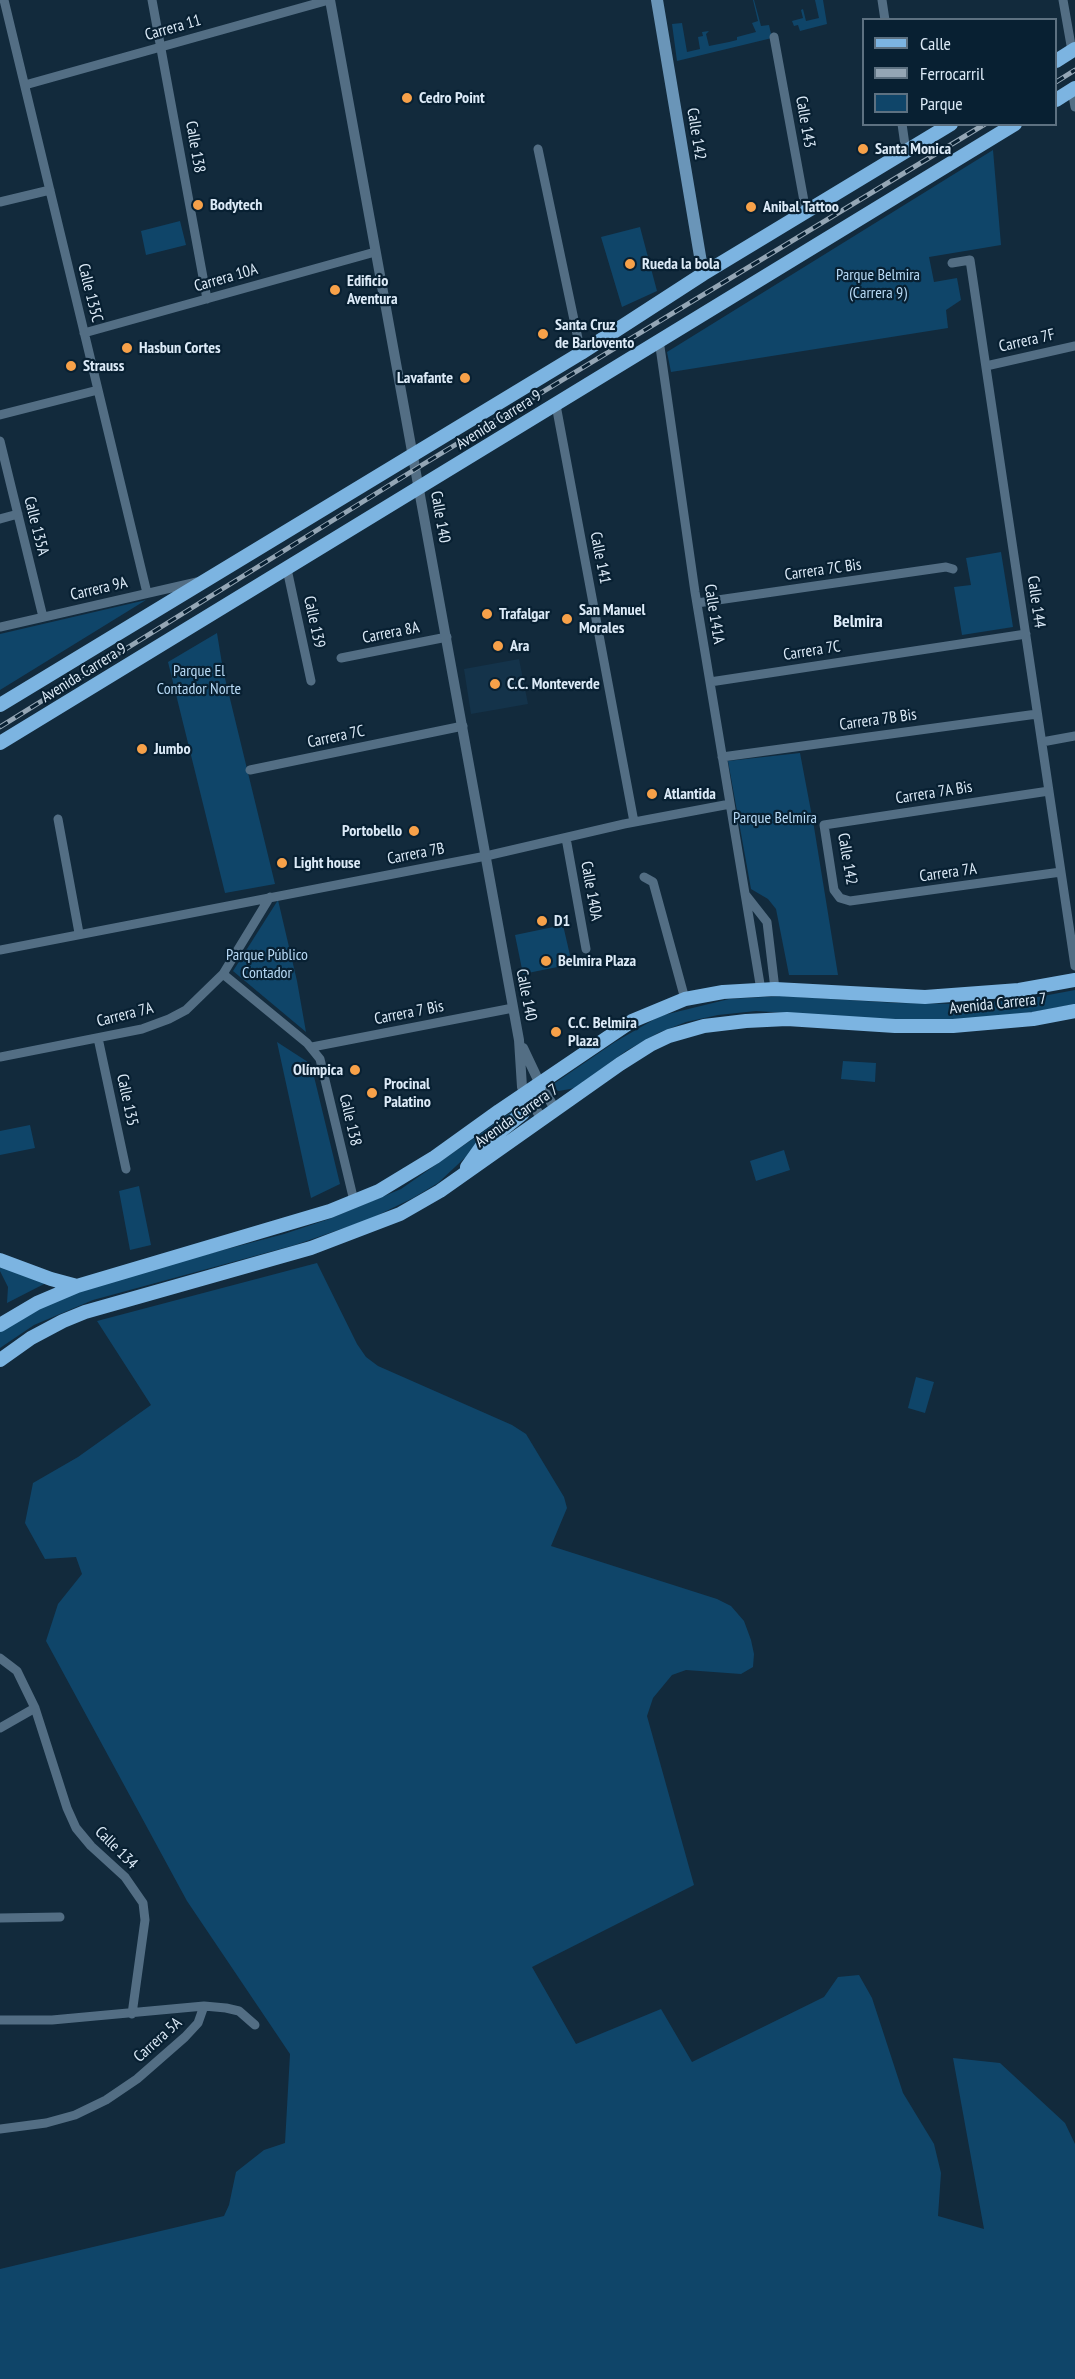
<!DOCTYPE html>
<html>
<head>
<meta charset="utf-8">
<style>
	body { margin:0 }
	#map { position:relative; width:1075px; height:2379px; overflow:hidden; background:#122a3c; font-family:"PT Sans Narrow",sans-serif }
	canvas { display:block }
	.legend { position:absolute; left:862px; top:18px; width:195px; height:108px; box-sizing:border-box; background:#082032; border:2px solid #5d7181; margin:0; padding:8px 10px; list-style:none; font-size:18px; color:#dceaf7 }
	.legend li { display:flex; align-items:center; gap:12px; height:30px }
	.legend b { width:30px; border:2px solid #5d7181 }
</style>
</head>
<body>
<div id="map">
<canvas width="1075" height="2379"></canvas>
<ul class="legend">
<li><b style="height:8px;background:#7cb4e1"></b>Calle</li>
<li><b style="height:8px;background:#94a6b5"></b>Ferrocarril</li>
<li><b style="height:16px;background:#0f4569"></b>Parque</li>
</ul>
</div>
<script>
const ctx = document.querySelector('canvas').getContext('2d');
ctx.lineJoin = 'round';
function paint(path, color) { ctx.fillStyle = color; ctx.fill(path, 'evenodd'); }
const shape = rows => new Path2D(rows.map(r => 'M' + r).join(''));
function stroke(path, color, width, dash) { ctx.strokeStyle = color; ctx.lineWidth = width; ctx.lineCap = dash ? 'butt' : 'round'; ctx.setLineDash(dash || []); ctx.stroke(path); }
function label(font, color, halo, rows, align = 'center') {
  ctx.font = font + ' "PT Sans Narrow",sans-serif'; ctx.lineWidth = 4.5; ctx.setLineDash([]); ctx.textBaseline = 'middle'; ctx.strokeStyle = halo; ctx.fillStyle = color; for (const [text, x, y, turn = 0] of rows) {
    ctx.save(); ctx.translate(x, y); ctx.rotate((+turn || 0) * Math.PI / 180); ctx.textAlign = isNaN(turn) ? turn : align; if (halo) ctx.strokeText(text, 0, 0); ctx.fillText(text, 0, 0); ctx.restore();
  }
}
const built = shape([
	[519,659,528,704,471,714,464,669]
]);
const green = shape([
	[753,0,754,0,761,26,769,25,772,38,677,61,672,24,682,23,687,52,700,49,698,37,703,36,702,32,709,31,706,34,709,46,729,42,737,40,737,37,756,32,752,23,758,21],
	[815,0,823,0,827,24,800,31,798,25,794,26,792,21,803,18,801,10,803,9,806,21,819,18],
	[993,150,1001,245,929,257,934,282,957,278,961,300,946,310,948,328,671,372,667,352],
	[180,221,186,245,146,255,141,231],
	[640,227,657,291,622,307,601,237],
	[1001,552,1013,627,962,635,954,587,971,585,966,558],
	[146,600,0,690,0,634],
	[217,633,223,670,275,884,225,893,168,662],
	[800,753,814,827,838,975,789,975,776,909,768,899,751,889,728,761],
	[278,900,297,981,306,1032,233,971],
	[563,925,572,964,523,974,515,935],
	[1075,990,1075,1004,1033,1012,962,1020,879,1019,756,1011,718,1015,686,1022,658,1033,626,1051,575,1088,559,1091,549,1087,615,1042,660,1016,729,999,782,996,897,1003,965,1004,1027,999],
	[277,1042,311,1064,340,1184,311,1198],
	[843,1061,876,1063,875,1082,841,1079],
	[520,1106,438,1183,413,1198,370,1219,295,1245,93,1300,34,1325,0,1348,0,1330,35,1309,70,1294,151,1269,284,1234,329,1219,401,1189],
	[30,1125,35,1148,0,1155,0,1131],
	[784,1150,790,1170,756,1181,750,1161],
	[139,1186,151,1245,130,1250,119,1191],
	[317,1263,357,1344,366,1357,378,1366,512,1425,526,1434,564,1497,567,1508,551,1546,717,1599,731,1606,744,1621,751,1640,754,1654,753,1667,741,1674,686,1670,672,1675,653,1698,647,1716,694,1885,532,1967,576,2044,661,2009,692,2062,824,1997,838,1977,859,1975,872,1998,903,2093,934,2144,941,2173,938,2216,984,2229,953,2058,1000,2063,1065,2123,1075,2144,1075,2379,0,2379,0,2269,224,2216,229,2205,236,2172,264,2150,285,2143,290,2054,187,1901,46,1641,58,1604,82,1574,76,1557,45,1559,25,1523,33,1483,78,1457,151,1405,97,1321],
	[0,1265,46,1283,7,1303,8,1287,0,1271],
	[916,1377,934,1382,925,1413,908,1408]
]);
const minor = shape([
	[4,0,147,593],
	[152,0,207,299],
	[882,0,885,20],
	[1063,0,1072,51],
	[774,37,806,212],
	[25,85,329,0],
	[1072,90,1075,107],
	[902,124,906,152],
	[538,149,581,353],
	[0,202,50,190],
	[952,263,970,260,1075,966],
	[84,333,375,252],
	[659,340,695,592,761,990],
	[986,366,1075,346],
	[556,405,634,822],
	[0,415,98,390],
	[0,441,43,617],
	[0,519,18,514],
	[287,569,311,681],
	[697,603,946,567,953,569],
	[0,627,197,582],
	[341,658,447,637],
	[710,682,1026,634],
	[1042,742,1075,736],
	[722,757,1037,714],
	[250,770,463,726],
	[1049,791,824,825,834,890,840,898,850,901,1061,872],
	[58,819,79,933],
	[566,838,586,949],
	[644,877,653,882,685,999],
	[745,894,767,922,775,989],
	[0,950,486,856,624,824,730,804],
	[223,974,307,1043,320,1059,354,1201],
	[98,1038,126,1169],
	[312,1047,513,1008],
	[0,1057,142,1029,169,1019,186,1010,223,974,270,897],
	[0,1658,17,1671,35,1708,67,1808,76,1828,91,1846,125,1877,143,1903,145,1920,132,2014],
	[0,1728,35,1708],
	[0,1918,60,1917],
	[0,2020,52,2020,204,2006,226,2008,239,2011,255,2025],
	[0,2129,46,2123,75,2115,106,2100,137,2079,185,2037,198,2023,204,2006]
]);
const tertiary = shape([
	[330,0,519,1040,522,1087,542,1119],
	[523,1048,540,1084,555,1109]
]);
const secondary = shape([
	[657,0,703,274]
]);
const primary = shape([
	[1056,61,1075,49],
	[1056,100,1075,88],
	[0,705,581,353,703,274,951,124],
	[0,743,1015,124],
	[467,1167,482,1146,522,1114,539,1086],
	[0,1260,51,1279,77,1286],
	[0,1325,37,1303,77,1286,330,1211,379,1191,435,1157,499,1111,632,1021,685,999,723,992,775,989,925,997,1019,990,1075,980],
	[0,1360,31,1338,63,1321,85,1312,311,1248,400,1214,440,1191,620,1064,650,1045,669,1036,704,1026,746,1021,787,1019,895,1026,953,1026,1033,1019,1075,1011]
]);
const rail = shape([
	[1056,82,1075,70],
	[0,727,422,465,985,124]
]);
const markers = [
	[407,98,6,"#f7a149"],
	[863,149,6,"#f7a149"],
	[198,205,6,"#f7a149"],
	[751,207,6,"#f7a149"],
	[630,264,6,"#f7a149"],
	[335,290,6,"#f7a149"],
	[543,334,6,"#f7a149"],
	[127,348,6,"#f7a149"],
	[71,366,6,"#f7a149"],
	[465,378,6,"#f7a149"],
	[487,614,6,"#f7a149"],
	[567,619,6,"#f7a149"],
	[498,646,6,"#f7a149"],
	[495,684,6,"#f7a149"],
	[142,749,6,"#f7a149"],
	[652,794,6,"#f7a149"],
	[414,831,6,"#f7a149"],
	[282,863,6,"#f7a149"],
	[542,921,6,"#f7a149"],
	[546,961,6,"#f7a149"],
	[556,1032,6,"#f7a149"],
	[355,1070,6,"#f7a149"],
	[372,1093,6,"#f7a149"]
];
const streetNames = [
	["Carrera 11",173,28,-16],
	["Calle 143",805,122,80],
	["Calle 142",696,134,81],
	["Calle 138",195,147,80],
	["Carrera 10A",226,278,-16],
	["Calle 135C",90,293,76],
	["Carrera 7F",1027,341,-13],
	["Avenida Carrera 9",499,420,-32],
	["Calle 140",440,517,80],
	["Calle 135A",36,526,76],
	["Calle 141",600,558,79],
	["Carrera 7C Bis",823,570,-8],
	["Carrera 9A",99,589,-13],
	["Calle 144",1036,602,82],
	["Calle 141A",714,614,81],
	["Calle 139",314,622,78],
	["Carrera 8A",391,633,-11],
	["Carrera 7C",812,651,-9],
	["Avenida Carrera 9",84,673,-32],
	["Carrera 7B Bis",878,720,-8],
	["Carrera 7C",336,737,-12],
	["Carrera 7A Bis",934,793,-9],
	["Carrera 7B",416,854,-11],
	["Calle 142",847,859,80],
	["Carrera 7A",948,873,-8],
	["Calle 140A",591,891,80],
	["Calle 140",526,995,79],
	["Avenida Carrera 7",998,1004,-6],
	["Carrera 7 Bis",409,1013,-11],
	["Carrera 7A",125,1015,-14],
	["Calle 135",127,1100,78],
	["Avenida Carrera 7",517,1116,-35],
	["Calle 138",350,1120,77],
	["Calle 134",116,1848,45],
	["Carrera 5A",158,2040,-42]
];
const poiNames = [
	["Cedro Point",419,98],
	["Santa Monica",875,149],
	["Bodytech",210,205],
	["Anibal Tattoo",763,207],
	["Rueda la bola",642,264],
	["Edificio",347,281],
	["Aventura",347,299],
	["Santa Cruz",555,325],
	["de Barlovento",555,343],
	["Hasbun Cortes",139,348],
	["Strauss",83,366],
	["Lavafante",453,378,"right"],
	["San Manuel",579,610],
	["Morales",579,628],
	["Trafalgar",499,614],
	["Ara",510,646],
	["C.C. Monteverde",507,684],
	["Jumbo",154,749],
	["Atlantida",664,794],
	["Portobello",402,831,"right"],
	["Light house",294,863],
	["D1",554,921],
	["Belmira Plaza",558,961],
	["C.C. Belmira",568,1023],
	["Plaza",568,1041],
	["Olímpica",343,1070,"right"],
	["Procinal",384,1084],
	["Palatino",384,1102]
];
const parkNames = [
	["Parque Belmira",878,275],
	["(Carrera 9)",878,293],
	["Parque El",199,671],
	["Contador Norte",199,689],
	["Parque Belmira",775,818],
	["Parque Público",267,955],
	["Contador",267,973]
];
const neighbourhoodNames = [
	["Belmira",858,622]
];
paint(built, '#14334a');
paint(green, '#0f4569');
stroke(minor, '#536e84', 9);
stroke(tertiary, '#536e84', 10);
stroke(secondary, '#6a95b8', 12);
stroke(primary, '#7cb4e1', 14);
stroke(rail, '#94a6b5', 5);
stroke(rail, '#082032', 3, [9]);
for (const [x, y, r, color] of markers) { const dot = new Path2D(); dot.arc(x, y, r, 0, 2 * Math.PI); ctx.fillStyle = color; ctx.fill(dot); stroke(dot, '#082032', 2); }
label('16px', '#dceaf7', '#082032', streetNames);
label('bold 16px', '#dceaf7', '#082032', poiNames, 'left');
label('16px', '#b8daf6', '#082032', parkNames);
label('bold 18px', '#dceaf7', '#082032', neighbourhoodNames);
</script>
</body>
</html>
